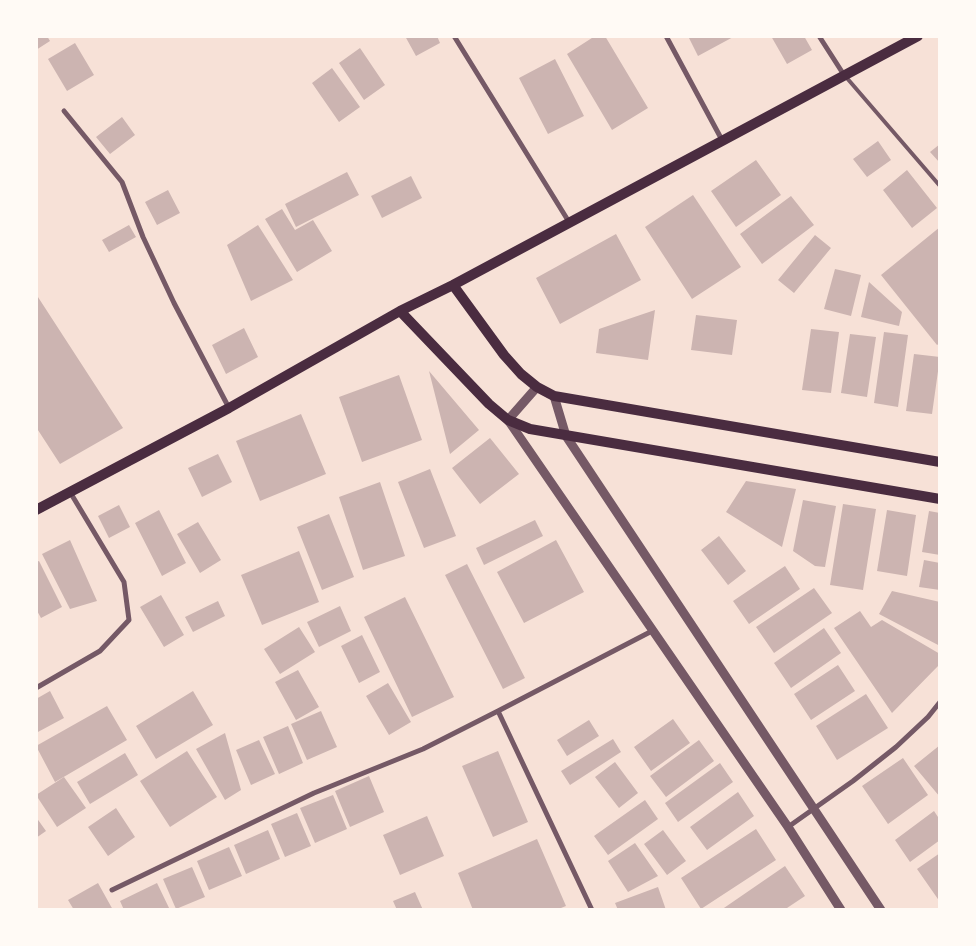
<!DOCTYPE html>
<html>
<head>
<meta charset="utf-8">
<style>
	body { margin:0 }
	#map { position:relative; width:976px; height:946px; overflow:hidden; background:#f7e1d7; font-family:Manrope,sans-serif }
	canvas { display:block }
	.frame { position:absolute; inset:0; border:38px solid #fffaf5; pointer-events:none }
</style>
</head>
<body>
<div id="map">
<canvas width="976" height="946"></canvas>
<div class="frame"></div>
</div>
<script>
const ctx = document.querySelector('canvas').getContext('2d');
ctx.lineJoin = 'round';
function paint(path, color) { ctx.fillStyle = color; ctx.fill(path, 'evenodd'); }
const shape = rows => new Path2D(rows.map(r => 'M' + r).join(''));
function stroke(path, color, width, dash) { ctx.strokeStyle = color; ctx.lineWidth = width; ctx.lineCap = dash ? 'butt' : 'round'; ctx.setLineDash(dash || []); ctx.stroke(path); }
const building = shape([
	[36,36,47,36,50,41,36,50],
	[405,36,437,36,440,43,416,56],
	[595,36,605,36,648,108,612,130,567,54],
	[688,36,735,36,698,56],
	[771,36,804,36,812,50,787,64],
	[75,43,94,75,67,91,48,59],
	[360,48,385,85,364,100,339,63],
	[555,59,584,116,548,134,519,78],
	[332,68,360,107,339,122,312,83],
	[122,117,135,135,110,154,96,137],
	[878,141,891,160,867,177,853,159],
	[940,144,940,163,930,152],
	[756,160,781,195,736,227,711,191],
	[907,170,937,208,912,228,883,190],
	[347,172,359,195,296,227,285,204],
	[411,176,422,198,382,218,371,196],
	[168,190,180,213,157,225,145,202],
	[693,195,741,267,692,299,645,227],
	[791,196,814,225,762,264,740,234],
	[282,209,295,230,313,220,332,251,297,272,265,219],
	[129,225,136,237,109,252,102,240],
	[258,225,293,280,251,301,227,245],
	[940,227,940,343,937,345,881,275],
	[616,234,641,280,560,324,536,278],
	[815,235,831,248,794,293,778,280],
	[835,269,861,275,851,316,824,309],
	[869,282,902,312,899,326,861,317],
	[36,294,123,428,60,464,36,427],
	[655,310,648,360,596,353,599,329],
	[696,315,737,320,732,355,691,350],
	[244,328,258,357,226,374,212,345],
	[811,329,839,332,831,393,802,390],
	[884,332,908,335,898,407,874,403],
	[850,334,876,337,867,397,841,393],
	[914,354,940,357,932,414,906,411],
	[429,371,479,430,450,454],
	[399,375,422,440,362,462,339,397],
	[301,414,326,474,260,501,236,441],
	[490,438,519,474,480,504,452,468],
	[218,454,232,482,202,497,188,468],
	[430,469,456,536,424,548,398,482],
	[746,481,796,489,782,547,726,512],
	[380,482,405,556,363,570,339,497],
	[803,500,836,506,825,567,815,566,793,551],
	[843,504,876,509,863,590,830,585],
	[119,505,130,527,109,538,98,516],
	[159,510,186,563,162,576,135,523],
	[887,510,916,515,907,576,877,571],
	[929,511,940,513,940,555,922,552],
	[329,514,354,577,322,590,297,527],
	[535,520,543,536,484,565,476,548],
	[198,522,221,560,200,573,177,534],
	[719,536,746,571,728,585,701,550],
	[70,540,97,601,70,609,42,554],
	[556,540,584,592,524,623,497,572],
	[299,551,319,602,262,625,241,575],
	[924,560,940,563,940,590,919,587],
	[39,561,62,607,41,618,36,609,36,562],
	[467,564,525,678,503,689,445,575],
	[785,566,800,589,749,624,733,601],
	[814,588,832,613,774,653,756,627],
	[892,591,940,602,940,646,879,614],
	[161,595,184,635,164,647,140,607],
	[405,597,454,697,412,717,364,617],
	[218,601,225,616,193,632,185,617],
	[340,606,351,631,319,647,307,622],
	[860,611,871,627,882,620,940,654,940,664,892,713,834,628],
	[299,627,315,652,280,674,264,649],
	[824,628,841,653,791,688,774,663],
	[362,635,380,672,359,683,341,646],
	[838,665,855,691,811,720,794,694],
	[298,670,319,707,296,720,275,682],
	[388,683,411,722,389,735,366,696],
	[50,691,64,718,36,733,36,699],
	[193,691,213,725,156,759,136,726],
	[866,694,888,728,837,760,816,726],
	[107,706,127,740,55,782,36,746],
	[321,711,337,747,307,760,291,724],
	[673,719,690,743,651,771,634,747],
	[589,720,599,736,567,756,557,740],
	[288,726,303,763,279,774,263,737],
	[225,733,241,790,225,800,196,749],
	[613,739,621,752,570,785,561,771],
	[259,740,275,774,251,785,236,750],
	[699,740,714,761,666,797,650,776],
	[940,745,940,797,914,766],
	[187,751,217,797,170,827,140,781],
	[498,751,528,822,493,837,462,766],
	[125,753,138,775,90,804,77,782],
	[903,758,928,795,888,824,862,786],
	[615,762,638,793,619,808,595,777],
	[720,763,733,782,678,822,665,803],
	[369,776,384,812,350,827,335,791],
	[64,777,86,808,57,827,36,795],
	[738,792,754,816,707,850,690,827],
	[333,795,347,829,315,843,300,808],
	[645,800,658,819,608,855,594,836],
	[116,808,135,837,108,856,88,827],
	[934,811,940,820,940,840,910,862,895,840],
	[297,813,311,846,285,857,271,824],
	[427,816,444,856,400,875,383,835],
	[36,817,46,831,36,838],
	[756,829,776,860,701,909,681,878],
	[268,830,280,859,246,874,234,845],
	[663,830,686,861,667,875,644,844],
	[537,839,566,906,556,910,473,910,458,873],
	[635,843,658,876,628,892,608,861],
	[229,847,242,876,209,890,197,861],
	[940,853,940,902,917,869],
	[785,866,805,896,784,910,721,910],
	[192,867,205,897,176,909,163,879],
	[98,883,113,910,74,910,68,900],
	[157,883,170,910,124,910,120,901],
	[658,887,666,910,618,910,615,903],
	[415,892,423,910,397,910,393,901]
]);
const service = shape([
	[846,77,940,186]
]);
const minor = shape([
	[454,36,569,222],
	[666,36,722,140],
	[819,36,844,75],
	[64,111,122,182,143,237,174,303,229,408],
	[36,688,100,651,129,620,124,582,70,492],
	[788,827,853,781,896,747,928,717,940,702],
	[112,890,314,793,423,749,498,711],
	[592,910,498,711,652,631]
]);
const tertiary = shape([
	[537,387,508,420,788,827,841,910],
	[554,396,566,436,881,910]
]);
const secondary = shape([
	[453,285,504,355,521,374,537,387,554,396,940,462],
	[400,311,489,404,508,420,530,429,940,499],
	[36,510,229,408,400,311,453,285,918,36]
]);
paint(building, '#ccb4b1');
stroke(service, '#755966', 4);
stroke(minor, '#755966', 5);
stroke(tertiary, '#755966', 9);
stroke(secondary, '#4a2c40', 10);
</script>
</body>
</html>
